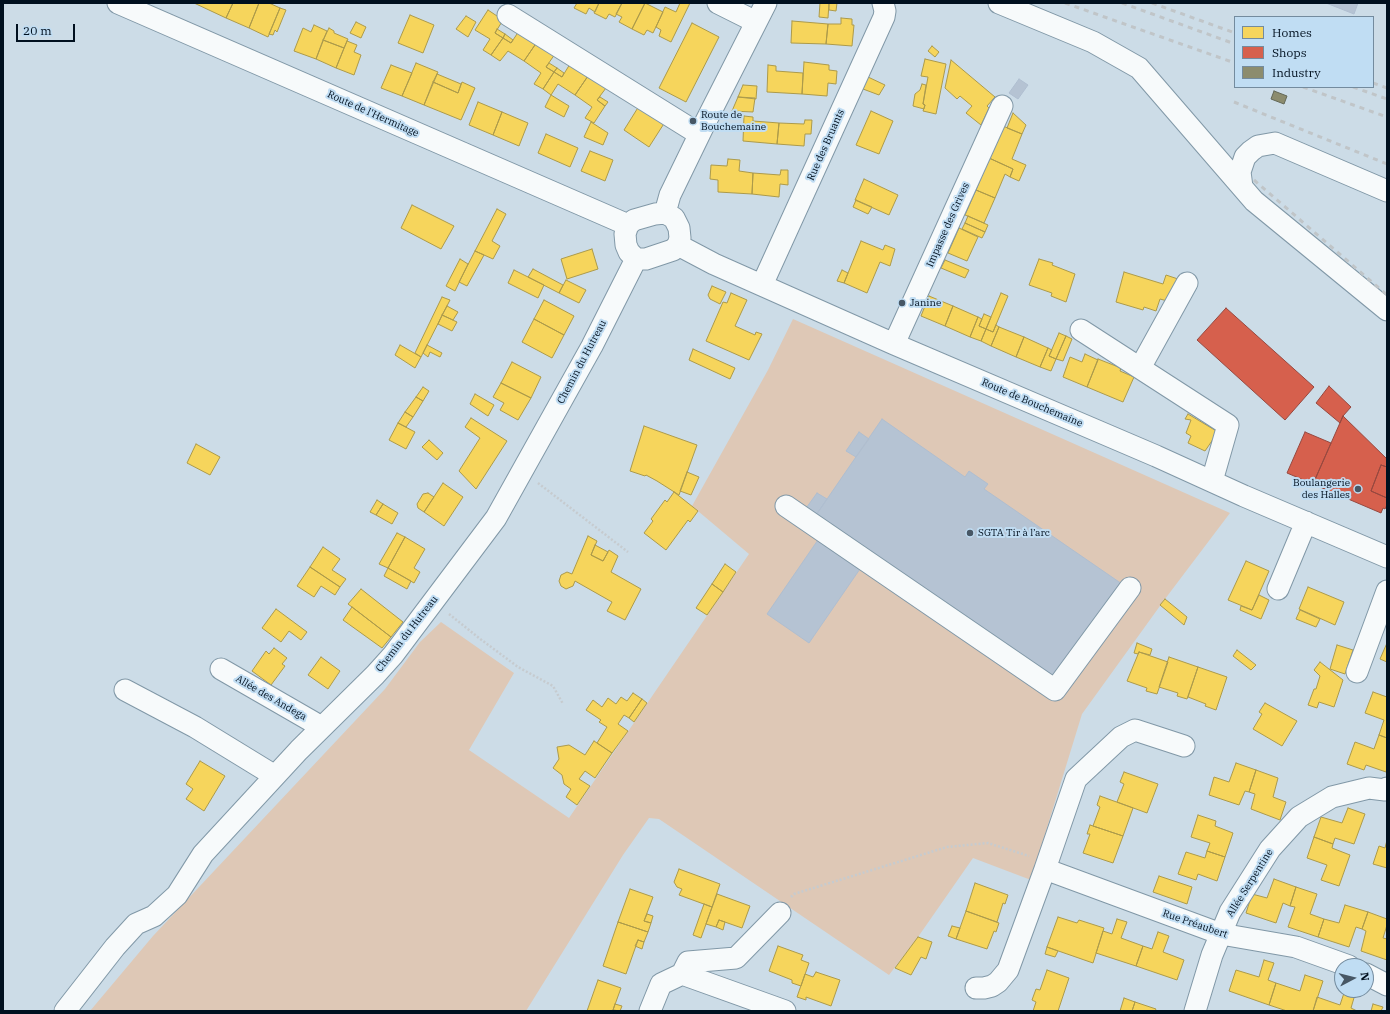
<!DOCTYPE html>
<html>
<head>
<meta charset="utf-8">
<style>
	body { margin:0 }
	#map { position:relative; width:1390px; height:1014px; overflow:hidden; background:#ccdce7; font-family:"IBM Plex Serif",serif }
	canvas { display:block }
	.frame { position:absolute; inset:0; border:4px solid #00101f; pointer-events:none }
	.legend { position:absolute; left:1234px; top:16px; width:140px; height:72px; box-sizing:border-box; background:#c0ddf3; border:1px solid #738b9e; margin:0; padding:5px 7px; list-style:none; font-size:12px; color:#00101f }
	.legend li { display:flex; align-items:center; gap:8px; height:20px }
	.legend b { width:20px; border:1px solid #738b9e }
	.north { position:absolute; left:1334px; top:958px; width:40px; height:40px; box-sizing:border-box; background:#c0ddf3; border:1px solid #738b9e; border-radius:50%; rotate:83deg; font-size:11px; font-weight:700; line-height:16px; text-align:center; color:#00101f }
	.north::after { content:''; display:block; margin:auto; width:14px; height:18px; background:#475765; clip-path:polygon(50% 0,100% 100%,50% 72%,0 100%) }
	.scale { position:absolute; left:16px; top:24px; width:59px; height:18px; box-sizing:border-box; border:2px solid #00101f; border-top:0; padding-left:5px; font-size:12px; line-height:14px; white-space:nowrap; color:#00101f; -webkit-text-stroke:3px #c0ddf3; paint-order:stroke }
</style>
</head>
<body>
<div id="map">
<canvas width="1390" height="1014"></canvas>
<div class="frame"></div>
<ul class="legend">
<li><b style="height:11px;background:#f6d55c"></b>Homes</li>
<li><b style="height:11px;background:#d6604d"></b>Shops</li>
<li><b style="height:11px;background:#8c8c6e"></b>Industry</li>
</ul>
<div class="north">N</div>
<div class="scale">20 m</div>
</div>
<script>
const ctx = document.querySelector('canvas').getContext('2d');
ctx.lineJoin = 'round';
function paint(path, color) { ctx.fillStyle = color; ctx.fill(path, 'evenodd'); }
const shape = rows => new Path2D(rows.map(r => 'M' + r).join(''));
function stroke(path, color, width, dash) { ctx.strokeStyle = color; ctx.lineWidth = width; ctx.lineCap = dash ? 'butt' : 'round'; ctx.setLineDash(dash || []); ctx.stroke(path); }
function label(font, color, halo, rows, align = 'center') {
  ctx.font = font + ' "IBM Plex Serif",serif'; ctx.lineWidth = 4; ctx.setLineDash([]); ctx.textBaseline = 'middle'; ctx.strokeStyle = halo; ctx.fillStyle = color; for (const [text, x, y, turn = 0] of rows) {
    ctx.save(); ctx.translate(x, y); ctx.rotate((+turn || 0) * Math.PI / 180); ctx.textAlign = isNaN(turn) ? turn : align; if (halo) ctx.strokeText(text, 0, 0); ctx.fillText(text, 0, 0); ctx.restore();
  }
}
const green = shape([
	[793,319,1230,513,1165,599,1082,714,1031,880,973,858,918,937,889,975,659,819,649,818,623,855,526,1011,90,1011,153,936,385,689,420,642,441,622,514,673,469,750,569,818,749,554,692,506,768,370]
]);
const homes = shape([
	[194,3,233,3,226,18,194,3],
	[233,3,259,3,249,28,226,18,233,3],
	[259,3,269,3,280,8,268,37,249,28,259,3],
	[577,3,599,3,595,12,589,8,586,14,574,8,577,3],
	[599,3,622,3,615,17,609,14,606,19,594,13,599,3],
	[622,3,645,3,632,29,619,22,622,17,616,14,622,3],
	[645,3,663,12,653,33,647,30,644,35,632,29,645,3],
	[680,3,690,3,671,42,659,36,661,30,656,27,665,7,676,12,680,3],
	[820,3,829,3,828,18,819,17,820,3],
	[829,3,837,3,836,11,829,10,829,3],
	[280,8,286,10,277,32,275,30,273,35,269,34,280,8],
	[488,10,503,20,495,33,503,38,491,55,483,50,490,39,475,30,488,10],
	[410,15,434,25,423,53,398,43,410,15],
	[466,16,476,22,468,37,456,29,466,16],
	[841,18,852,19,852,25,854,25,852,46,826,44,828,24,841,24,841,18],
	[792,21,828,24,826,44,791,43,792,21],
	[356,22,366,27,361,38,350,33,356,22],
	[692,23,719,37,686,102,659,88,692,23],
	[314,25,327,31,316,59,294,51,303,28,311,32,314,25],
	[329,28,334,31,334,33,348,39,344,48,323,40,329,28],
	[497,29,505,34,503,38,495,33,497,29],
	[519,31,537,42,524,61,508,51,500,61,491,55,503,38,511,43,519,31],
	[505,34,513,40,511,43,503,38,505,34],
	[323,40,344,48,336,68,316,59,323,40],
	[347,41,357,45,354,52,361,55,354,75,336,68,347,41],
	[537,42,555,54,546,67,554,72,543,89,534,84,541,73,524,61,537,42],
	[932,46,939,52,935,57,928,51,932,46],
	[925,59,946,64,936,114,923,111,925,105,923,104,928,77,921,76,925,59],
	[951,60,995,97,987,106,989,108,981,125,966,113,972,106,960,96,957,99,945,88,951,60],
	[804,62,829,65,829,70,837,71,836,84,828,83,827,96,802,94,804,62],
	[416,63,438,72,424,105,402,96,416,63],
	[549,63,557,68,554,72,546,67,549,63],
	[570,64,588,76,575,95,558,84,551,95,543,89,554,72,562,77,570,64],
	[391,65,412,73,402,96,381,88,391,65],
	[768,65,776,66,776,71,803,73,802,94,767,92,768,65],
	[557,68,564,73,562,77,554,72,557,68],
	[437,74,461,84,458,93,433,82,437,74],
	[588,76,606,88,597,100,605,106,594,123,585,118,592,107,575,95,588,76],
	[868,77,885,85,879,95,863,89,868,77],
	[433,82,458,93,462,82,475,88,461,120,424,105,433,82],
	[922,84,926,85,923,104,925,105,924,109,913,106,915,94,920,90,922,84],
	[743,85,757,86,756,99,738,97,743,85],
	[551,95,569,106,564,117,545,107,551,95],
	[600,97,608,102,605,106,597,100,600,97],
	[738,97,755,98,753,112,732,111,738,97],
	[478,102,502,112,493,135,469,125,478,102],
	[639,106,665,122,649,147,624,130,639,106],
	[871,111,893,121,879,154,856,145,871,111],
	[502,112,528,123,519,146,493,135,502,112],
	[1013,113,1026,125,1022,134,1007,128,1013,113],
	[744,116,753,117,753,121,779,123,777,144,743,141,744,116],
	[805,120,812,120,811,134,805,134,804,146,777,144,779,123,804,124,805,120],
	[591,122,608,133,603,145,584,137,591,122],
	[1003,126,1022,134,1012,159,1026,165,1019,181,1010,177,1013,169,989,158,1003,126],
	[546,134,578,148,570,167,538,153,546,134],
	[590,151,613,160,605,181,581,171,590,151],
	[989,158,1013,169,1010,177,1005,174,995,198,976,190,989,158],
	[728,159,740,160,739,171,753,173,752,194,718,192,718,180,710,179,711,165,727,166,728,159],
	[781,170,788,170,788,185,780,184,779,197,752,194,753,173,780,175,781,170],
	[864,179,898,195,889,215,855,200,864,179],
	[976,190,995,198,984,223,965,215,976,190],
	[856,200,872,207,868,214,853,207,856,200],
	[412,205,454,226,441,249,401,228,412,205],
	[497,209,506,214,492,241,500,246,493,259,475,251,497,209],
	[968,216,988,225,985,232,965,223,968,216],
	[965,223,985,232,982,238,962,229,965,223],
	[959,228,978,237,967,261,948,253,959,228],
	[861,241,883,250,885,245,895,249,890,266,880,262,867,293,844,283,861,241],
	[592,249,598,269,567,279,561,259,592,249],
	[475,251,484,255,467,286,459,282,475,251],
	[460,259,468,264,455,291,446,286,460,259],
	[1039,259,1053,263,1052,265,1075,274,1066,302,1051,296,1052,293,1029,285,1039,259],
	[945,260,969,270,965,278,941,268,945,260],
	[533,269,563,285,559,293,528,277,533,269],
	[514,270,544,285,538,298,508,283,514,270],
	[842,270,848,273,844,283,837,281,842,270],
	[1124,272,1163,284,1166,275,1178,279,1171,302,1160,299,1156,311,1144,307,1143,310,1116,302,1124,272],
	[566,280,586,290,579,303,559,293,566,280],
	[712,286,726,292,720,304,710,299,708,295,712,286],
	[731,293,747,300,735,326,755,335,756,332,762,334,749,360,706,341,723,302,727,303,731,293],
	[1001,293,1008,296,993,332,986,329,1001,293],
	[929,296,953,306,945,326,921,316,929,296],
	[442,297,450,300,421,357,415,353,442,297],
	[544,300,574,316,564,335,534,319,544,300],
	[447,306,458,312,453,320,442,315,447,306],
	[953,306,978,317,970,337,945,326,953,306],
	[984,314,991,317,986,329,979,326,984,314],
	[442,315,457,322,452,331,438,324,442,315],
	[978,317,982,319,979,326,986,329,981,341,970,337,978,317],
	[534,319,564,335,552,358,522,342,534,319],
	[996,325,999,327,991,346,981,341,986,329,993,332,996,325],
	[999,327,1024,337,1016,357,991,346,999,327],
	[1059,333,1066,336,1056,359,1049,356,1059,333],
	[1066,336,1072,339,1063,361,1056,359,1066,336],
	[1024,337,1048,348,1040,367,1016,357,1024,337],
	[400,345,421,357,415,368,395,355,400,345],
	[427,345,442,353,440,357,430,352,428,357,423,353,427,345],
	[1048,348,1052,350,1049,356,1056,359,1051,371,1040,367,1048,348],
	[693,349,735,368,730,379,689,360,693,349],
	[1085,354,1098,360,1087,387,1063,377,1070,357,1082,362,1085,354],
	[1098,359,1121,368,1120,371,1134,377,1123,402,1087,387,1098,359],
	[512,362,541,377,531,398,501,383,512,362],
	[501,383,531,398,518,420,500,410,504,403,493,397,501,383],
	[423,387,429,391,423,401,416,397,423,387],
	[475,394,494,405,488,416,470,404,475,394],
	[416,397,423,401,413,417,405,412,416,397],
	[405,412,413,417,406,427,398,423,405,412],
	[1188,414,1218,432,1205,451,1188,443,1191,436,1186,433,1191,420,1185,419,1188,414],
	[471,418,507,441,476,489,459,471,480,438,465,427,471,418],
	[398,423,415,432,406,449,389,440,398,423],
	[644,426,697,445,679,495,657,481,646,475,645,476,630,471,644,426],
	[429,440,443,453,437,460,422,447,429,440],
	[196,444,220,457,210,475,187,463,196,444],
	[687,472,699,477,691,495,680,491,687,472],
	[443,483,463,497,444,526,424,512,443,483],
	[674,492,698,511,690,522,688,520,666,550,644,533,653,521,651,519,665,500,667,502,674,492],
	[428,493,434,497,424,512,418,508,417,504,423,494,428,493],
	[377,500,383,504,376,515,370,512,377,500],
	[383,504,398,513,392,524,376,515,383,504],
	[397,533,405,537,388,568,379,564,397,533],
	[588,536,597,541,591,555,603,561,609,550,618,556,611,572,641,589,625,620,607,611,612,602,575,581,573,586,566,589,561,586,559,581,561,575,567,572,572,574,588,536],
	[405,537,425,549,414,568,420,572,414,583,388,568,405,537],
	[595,545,608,552,603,561,591,555,595,545],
	[323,547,340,559,332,570,346,579,340,587,310,567,323,547],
	[1246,561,1269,571,1252,610,1228,600,1246,561],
	[725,564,736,572,723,592,712,584,725,564],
	[310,567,340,587,335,595,321,586,314,597,297,586,310,567],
	[388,568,411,581,407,589,384,576,388,568],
	[712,584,723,592,707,615,696,608,712,584],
	[1308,587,1344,602,1335,625,1299,609,1308,587],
	[361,589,403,622,391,637,348,604,361,589],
	[1259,595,1269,600,1261,619,1240,610,1241,606,1252,610,1259,595],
	[1165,599,1187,617,1184,625,1160,605,1165,599],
	[352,607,391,637,382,648,343,620,352,607],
	[276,609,307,632,301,640,289,631,281,642,262,628,276,609],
	[1300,610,1320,619,1316,627,1296,619,1300,610],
	[1137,643,1152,649,1150,655,1139,652,1138,654,1134,653,1137,643],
	[1387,643,1387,662,1380,659,1387,643],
	[1337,645,1353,650,1345,674,1330,669,1337,645],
	[274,648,287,658,282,664,285,666,271,685,252,671,266,651,269,654,274,648],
	[1237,650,1256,665,1251,670,1233,656,1237,650],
	[1139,652,1168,662,1157,694,1146,691,1147,688,1127,681,1139,652],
	[321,657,340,671,328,689,308,675,321,657],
	[1169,657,1198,667,1187,699,1177,696,1178,693,1159,687,1169,657],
	[1320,662,1343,680,1334,707,1319,702,1317,708,1308,705,1314,689,1316,689,1320,676,1314,670,1320,662],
	[1198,667,1227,677,1216,710,1205,706,1206,704,1188,697,1198,667],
	[1373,692,1387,697,1387,738,1379,735,1384,720,1365,713,1373,692],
	[633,693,642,699,629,718,624,715,618,724,628,731,612,753,597,743,607,727,599,722,601,720,586,710,593,700,602,707,608,698,616,704,621,697,627,701,633,693],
	[642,699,647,703,634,722,629,718,642,699],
	[1265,703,1297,721,1282,746,1253,729,1262,714,1259,712,1265,703],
	[1379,735,1387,738,1387,768,1386,772,1366,765,1364,770,1347,764,1355,742,1374,749,1379,735],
	[594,741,612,753,595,778,585,771,579,779,590,786,577,805,566,797,571,789,564,784,562,775,553,768,559,759,557,747,569,745,585,755,594,741],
	[200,761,225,776,204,811,186,799,193,789,186,784,200,761],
	[1236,763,1256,770,1249,792,1245,791,1239,805,1209,795,1214,777,1229,782,1236,763],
	[1256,770,1278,778,1273,797,1286,802,1280,820,1251,809,1255,794,1249,792,1256,770],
	[1124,772,1158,784,1147,813,1117,802,1124,784,1120,782,1124,772],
	[1100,796,1133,808,1123,836,1093,826,1100,807,1097,805,1100,796],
	[1348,808,1365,814,1354,844,1335,838,1333,844,1314,837,1321,817,1342,823,1348,808],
	[1198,815,1216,821,1215,826,1233,833,1225,857,1207,851,1210,843,1191,837,1198,815],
	[1090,825,1123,836,1113,863,1083,853,1090,834,1087,834,1090,825],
	[1314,837,1333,844,1332,848,1350,855,1339,886,1321,880,1327,865,1307,858,1314,837],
	[1387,840,1387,868,1373,864,1379,846,1385,848,1387,840],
	[1207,851,1225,857,1217,881,1198,874,1196,880,1178,874,1186,852,1205,858,1207,851],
	[679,869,720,884,712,907,679,895,682,889,677,887,674,882,679,869],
	[1159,876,1192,887,1187,904,1153,892,1159,876],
	[1274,879,1296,887,1290,906,1283,903,1276,923,1246,913,1252,894,1267,898,1274,879],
	[975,883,1008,895,1005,904,1003,903,997,922,966,911,975,883],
	[1296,887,1317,894,1310,914,1324,919,1318,937,1288,927,1295,907,1290,906,1296,887],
	[630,889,653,897,644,921,651,923,648,932,618,922,630,889],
	[717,894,750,906,742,928,719,920,716,927,706,924,717,894],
	[704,904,712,907,701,938,693,935,704,904],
	[1345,905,1368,912,1362,929,1356,927,1349,947,1318,937,1324,919,1339,923,1345,905],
	[966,911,999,923,996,932,994,931,987,949,956,939,966,911],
	[1368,912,1387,919,1387,925,1383,938,1387,939,1387,960,1361,951,1366,931,1362,929,1368,912],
	[647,914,653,916,651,923,644,921,647,914],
	[1058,917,1077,923,1079,920,1104,928,1093,963,1047,947,1058,917],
	[1117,919,1127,922,1121,938,1143,946,1136,966,1096,953,1103,931,1112,934,1117,919],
	[719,920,725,922,723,930,716,927,719,920],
	[618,922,648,932,644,942,638,940,626,974,603,966,618,922],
	[952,926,960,928,956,939,948,936,952,926],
	[1158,932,1169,936,1163,952,1184,960,1177,980,1136,966,1143,946,1152,949,1158,932],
	[918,937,932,942,926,959,921,957,911,975,895,968,918,937],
	[638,940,644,942,642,949,635,946,638,940],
	[778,946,803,955,801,960,809,963,801,986,792,983,792,980,769,971,778,946],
	[1047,947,1058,951,1055,957,1045,954,1047,947],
	[1264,960,1274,963,1268,980,1276,983,1269,1005,1229,991,1236,970,1259,977,1264,960],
	[1047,970,1069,978,1058,1011,1033,1011,1036,1002,1032,1000,1036,989,1040,990,1047,970],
	[816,972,840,980,831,1006,806,997,806,1000,797,997,805,974,813,977,816,972],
	[1305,975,1323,981,1313,1011,1287,1011,1269,1005,1276,983,1300,991,1305,975],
	[598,980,621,988,613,1010,614,1011,587,1011,598,980],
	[1345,990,1356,991,1351,1008,1357,1011,1313,1011,1317,997,1340,1005,1345,990],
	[1124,998,1135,1002,1132,1011,1120,1011,1124,998],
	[1135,1002,1156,1009,1155,1011,1132,1011,1135,1002],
	[615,1004,622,1006,620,1011,613,1010,615,1004],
	[1373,1004,1383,1007,1381,1011,1371,1011,1373,1004]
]);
const shops = shape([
	[1226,308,1314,387,1285,420,1197,340,1226,308],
	[1329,386,1351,407,1343,416,1340,423,1316,403,1329,386],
	[1343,416,1387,459,1387,467,1381,465,1371,491,1387,498,1387,505,1385,509,1383,508,1381,513,1313,484,1343,416],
	[1305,432,1331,443,1313,484,1287,473,1305,432],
	[1381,465,1387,467,1387,498,1371,491,1381,465]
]);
const industry = shape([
	[1274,91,1287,96,1284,104,1271,99,1274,91]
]);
const building = shape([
	[1326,3,1358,3,1354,14,1326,3],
	[1019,79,1028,85,1018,99,1009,93,1019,79],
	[882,419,965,477,969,471,988,484,984,489,1122,584,1053,684,814,518,882,419],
	[859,432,869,439,856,457,846,451,859,432],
	[817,493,827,499,814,518,804,511,817,493],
	[820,537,862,566,809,643,767,614,820,537]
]);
const path = shape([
	[538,483,628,552],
	[449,614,479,638,518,667,553,686,563,704],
	[791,897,794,894,947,847,988,843,1029,856]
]);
const minor = shape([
	[118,3,628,225],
	[718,3,756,22],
	[999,3,1093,42,1139,68,1254,201,1387,310],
	[508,15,699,134],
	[1242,187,1240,172,1245,157,1251,151,1258,146,1275,143,1387,191],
	[665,213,670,195,704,125,766,3],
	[665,213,674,218,679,228,680,238,678,245,673,250,646,259,636,259,629,252,626,245,625,234,628,225,634,220,655,214,665,213],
	[678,245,714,264,894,344,1156,456,1244,496,1387,557],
	[762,285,884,17,885,11,883,3],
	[1081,330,1228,425,1212,481],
	[894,344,1002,106],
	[1140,368,1187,283],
	[786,506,1055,690,1130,588],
	[1278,589,1306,522],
	[221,669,313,722,320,729],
	[1357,672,1387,591],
	[125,690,195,727,275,776],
	[1045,869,1076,779,1121,737,1135,730,1184,746],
	[682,974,785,1011],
	[1366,974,1387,985],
	[976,988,984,988,992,986,998,982,1008,970,1045,869,1221,934,1296,947,1349,966],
	[65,1011,115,947,136,924,154,916,177,895,203,854,299,750,375,675,393,655,496,518,592,346,636,259],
	[650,1011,661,984,682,974,688,962,736,958,780,913],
	[1195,1011,1212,955,1230,912,1270,849,1299,817,1332,797,1369,788,1385,790,1387,788]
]);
const rail = shape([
	[1065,3,1235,63],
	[1122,3,1235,44],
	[1152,3,1235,33],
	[1373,83,1387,88],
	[1303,87,1387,117],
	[1353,87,1387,99],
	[1234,102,1387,164],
	[1254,180,1387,295]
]);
const markers = [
	[693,121,4,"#475765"],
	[902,303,4,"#475765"],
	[1358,489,4,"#475765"],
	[970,533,4,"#475765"]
];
const streetNames = [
	["Route de l'Hermitage",373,114,24],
	["Rue des Bruants",826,145,-66],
	["Impasse des Grives",948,225,-66],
	["Chemin du Hutreau",582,362,-62],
	["Route de Bouchemaine",1032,403,23],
	["Chemin du Hutreau",407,634,-52],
	["Allée des Andega",271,698,30],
	["Allée Serpentine",1250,883,-58],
	["Rue Préaubert",1195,924,19]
];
const poiNames = [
	["Route de",701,115],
	["Bouchemaine",701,127],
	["Janine",910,303],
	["Boulangerie",1350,483,"right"],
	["des Halles",1350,495,"right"],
	["SGTA Tir à l’arc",978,533]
];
paint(green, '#dec8b6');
paint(homes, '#f6d55c');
stroke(homes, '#ac9a4a', 1);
paint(shops, '#d6604d');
stroke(shops, '#96483f', 1);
paint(industry, '#8c8c6e');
stroke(industry, '#626756', 1);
paint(building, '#b5c3d3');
stroke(building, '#afbed0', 1);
stroke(minor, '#8198a7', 23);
stroke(path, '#c6cbcf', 2.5, [2, 2]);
stroke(minor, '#f7fafb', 21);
stroke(rail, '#c0c5c8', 3, [5, 5]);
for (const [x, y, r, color] of markers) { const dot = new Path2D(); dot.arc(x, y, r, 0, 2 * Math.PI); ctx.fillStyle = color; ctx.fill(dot); stroke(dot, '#c0ddf3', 1.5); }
label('10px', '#00101f', '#c0ddf3', streetNames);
label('10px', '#00101f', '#c0ddf3', poiNames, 'left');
</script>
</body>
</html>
